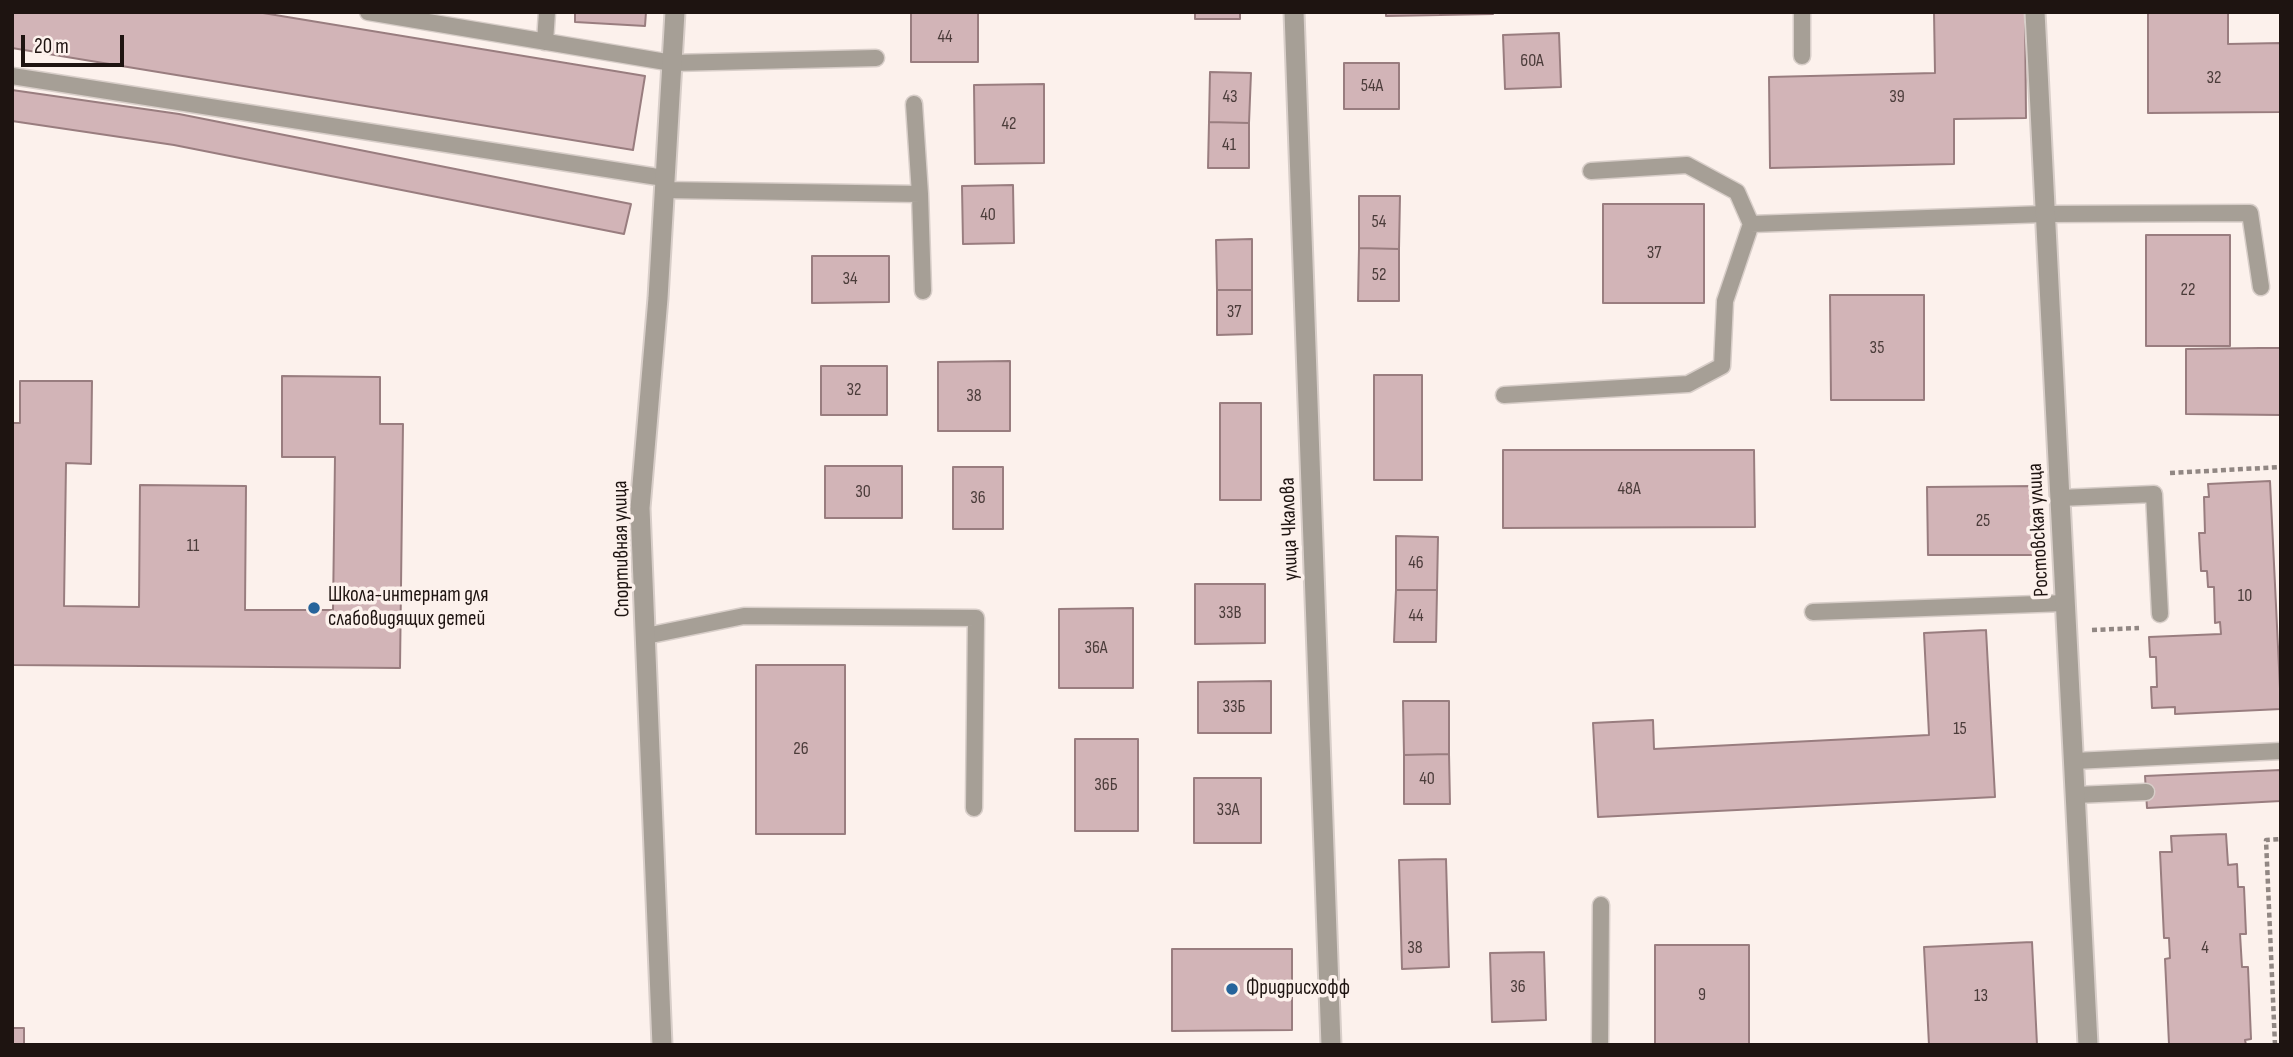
<!DOCTYPE html>
<html>
<head>
<meta charset="utf-8">
<style>
	body { margin:0 }
	#map { position:relative; width:2293px; height:1057px; overflow:hidden; background:#fcf1ec; font-family:"Sofia Sans Condensed",sans-serif }
	canvas { display:block }
	.frame { position:absolute; inset:0; border:14px solid #1e1411; pointer-events:none }
	.scale { position:absolute; left:21px; top:35px; width:103px; height:32px; box-sizing:border-box; border:4px solid #1e1411; border-top:0; padding-left:9px; font-size:21px; line-height:24px; white-space:nowrap; color:#1e1411; -webkit-text-stroke:5px #fcf1ec; paint-order:stroke }
</style>
</head>
<body>
<div id="map">
<canvas width="2293" height="1057"></canvas>
<div class="frame"></div>
<div class="scale">20 m</div>
</div>
<script>
const ctx = document.querySelector('canvas').getContext('2d');
ctx.lineJoin = 'round';
function paint(path, color) { ctx.fillStyle = color; ctx.fill(path, 'evenodd'); }
const shape = rows => new Path2D(rows.map(r => 'M' + r).join(''));
function stroke(path, color, width, dash) { ctx.strokeStyle = color; ctx.lineWidth = width; ctx.lineCap = dash ? 'butt' : 'round'; ctx.setLineDash(dash || []); ctx.stroke(path); }
function label(font, color, halo, rows, align = 'center') {
  ctx.font = font + ' "Sofia Sans Condensed",sans-serif'; ctx.lineWidth = 7; ctx.setLineDash([]); ctx.textBaseline = 'middle'; ctx.strokeStyle = halo; ctx.fillStyle = color; for (const [text, x, y, turn = 0] of rows) {
    ctx.save(); ctx.translate(x, y); ctx.rotate((+turn || 0) * Math.PI / 180); ctx.textAlign = isNaN(turn) ? turn : align; if (halo) ctx.strokeText(text, 0, 0); ctx.fillText(text, 0, 0); ctx.restore();
  }
}
const building = shape([
	[12,12,257,12,645,76,633,150,12,48,12,12],
	[575,12,646,12,645,26,575,22,575,12],
	[911,12,978,12,978,62,911,62,911,12],
	[1195,12,1240,12,1240,19,1195,19,1195,12],
	[1386,12,1440,12,1440,15,1386,16,1386,12],
	[1440,12,1493,12,1493,14,1440,15,1440,12],
	[1934,12,2025,12,2026,118,1954,119,1954,164,1770,168,1769,77,1935,73,1934,12],
	[2148,12,2228,12,2228,44,2281,43,2281,112,2148,113,2148,12],
	[1559,33,1561,87,1505,89,1503,35,1559,33],
	[1344,63,1399,63,1399,109,1344,109,1344,63],
	[1210,72,1251,73,1249,123,1209,122,1210,72],
	[1044,84,1044,163,975,164,974,85,1044,84],
	[12,90,179,114,631,204,624,234,174,145,12,121,12,90],
	[1209,122,1249,123,1249,168,1208,168,1209,122],
	[1013,185,1014,243,963,244,962,186,1013,185],
	[1359,196,1400,196,1399,249,1359,248,1359,196],
	[1603,204,1704,204,1704,303,1603,303,1603,204],
	[2146,235,2230,235,2230,346,2146,346,2146,235],
	[1252,239,1252,290,1217,290,1216,240,1252,239],
	[1359,248,1399,249,1399,301,1358,301,1359,248],
	[812,256,889,256,889,302,812,303,812,256],
	[1217,290,1252,290,1252,334,1217,335,1217,290],
	[1830,295,1924,295,1924,400,1831,400,1830,295],
	[2260,348,2281,348,2281,415,2186,414,2186,349,2260,348],
	[1010,361,1010,431,938,431,938,362,1010,361],
	[821,366,887,366,887,415,821,415,821,366],
	[1374,375,1422,375,1422,480,1374,480,1374,375],
	[282,376,380,377,380,424,403,424,400,668,12,665,12,423,20,423,20,381,92,381,91,464,66,463,64,606,139,607,140,485,246,486,245,610,333,610,335,457,282,457,282,376],
	[1220,403,1261,403,1261,500,1220,500,1220,403],
	[1503,450,1754,450,1755,527,1503,528,1503,450],
	[825,466,902,466,902,518,825,518,825,466],
	[953,467,1003,467,1003,529,953,529,953,467],
	[2270,481,2281,709,2175,714,2175,707,2152,708,2151,687,2157,687,2156,657,2150,657,2149,637,2221,634,2220,622,2215,623,2214,587,2208,587,2207,571,2201,571,2199,533,2205,533,2204,497,2209,497,2208,484,2270,481],
	[2038,486,2038,555,1928,555,1927,487,2038,486],
	[1396,536,1438,537,1437,590,1396,590,1396,536],
	[1195,584,1265,584,1265,643,1195,644,1195,584],
	[1396,590,1437,590,1436,642,1394,642,1396,590],
	[1133,608,1133,688,1059,688,1059,609,1133,608],
	[1986,630,1995,797,1598,817,1593,723,1653,720,1654,749,1929,735,1924,633,1986,630],
	[756,665,845,665,845,834,756,834,756,665],
	[1271,681,1271,733,1198,733,1198,682,1271,681],
	[1403,701,1449,701,1449,754,1404,755,1403,701],
	[1075,739,1138,739,1138,831,1075,831,1075,739],
	[1449,754,1450,804,1404,804,1404,755,1449,754],
	[2281,770,2281,801,2147,808,2145,776,2281,770],
	[1194,778,1261,778,1261,843,1194,843,1194,778],
	[2226,834,2228,865,2237,864,2238,887,2244,887,2246,934,2240,934,2242,967,2248,967,2251,1039,2245,1040,2246,1045,2169,1044,2165,959,2170,958,2169,938,2164,938,2160,852,2172,852,2171,836,2226,834],
	[1446,859,1449,967,1402,969,1399,860,1446,859],
	[2032,942,2037,1045,1929,1045,1924,947,2032,942],
	[1655,945,1749,945,1749,1045,1655,1045,1655,945],
	[1172,949,1292,949,1292,1030,1172,1031,1172,949],
	[1544,952,1546,1020,1492,1022,1490,953,1544,952],
	[12,1028,24,1028,24,1045,12,1045,12,1028]
]);
const path = shape([
	[2170,473,2281,467],
	[2092,630,2139,628],
	[2275,1045,2266,840,2281,839]
]);
const service = shape([
	[368,12,672,63,876,58],
	[1802,12,1802,56],
	[545,42,547,12],
	[12,76,664,178],
	[1591,171,1687,165,1737,192,1751,224,2045,214,2250,213,2261,287],
	[663,190,920,194,914,104],
	[920,194,923,291],
	[1504,395,1688,384,1722,366,1725,301,1751,224],
	[2060,498,2154,494,2160,614],
	[1813,612,2065,603],
	[646,636,744,616,976,618,974,808],
	[2074,761,2281,751],
	[2075,795,2146,792],
	[1600,1045,1601,905]
]);
const minor = shape([
	[2035,12,2088,1045],
	[662,1045,640,508,658,298,675,12]
]);
const tertiary = shape([
	[1294,12,1331,1045]
]);
const markers = [
	[314,608,7,"#26649b"],
	[1232,989,7,"#26649b"]
];
const numberNames = [
	["44",945,37],
	["60А",1532,61],
	["32",2214,78],
	["54А",1372,86],
	["43",1230,97],
	["39",1897,97],
	["42",1009,124],
	["41",1229,145],
	["40",988,215],
	["54",1379,222],
	["37",1654,253],
	["52",1379,275],
	["34",850,279],
	["22",2188,290],
	["37",1234,312],
	["35",1877,348],
	["32",854,390],
	["38",974,396],
	["48А",1629,489],
	["30",863,492],
	["36",978,498],
	["25",1983,521],
	["11",193,546],
	["46",1416,563],
	["10",2245,596],
	["33В",1230,613],
	["44",1416,616],
	["36А",1096,648],
	["33Б",1234,707],
	["15",1960,729],
	["26",801,749],
	["40",1427,779],
	["36Б",1106,785],
	["33А",1228,810],
	["38",1415,948],
	["4",2205,948],
	["36",1518,987],
	["9",1702,995],
	["13",1981,996]
];
const streetNames = [
	["улица Чкалова",1290,529,-92],
	["Ростовская улица",2039,530,-93],
	["Спортивная улица",622,549,-91]
];
const poiNames = [
	["Школа-интернат для",328,596],
	["слабовидящих детей",328,620],
	["Фридрисхофф",1246,989]
];
paint(building, '#d2b4b7');
stroke(building, '#997d7f', 2);
stroke(service, '#d8cec9', 19);
stroke(minor, '#d8cec9', 23);
stroke(tertiary, '#d8cec9', 23);
stroke(path, '#918783', 4.5, [5, 3.5]);
stroke(service, '#a69f96', 16);
stroke(minor, '#a69f96', 19);
stroke(tertiary, '#a69f96', 19);
for (const [x, y, r, color] of markers) { const dot = new Path2D(); dot.arc(x, y, r, 0, 2 * Math.PI); ctx.fillStyle = color; ctx.fill(dot); stroke(dot, '#fcf1ec', 2.5); }
label('18px', '#4b3c3a', null, numberNames);
label('21px', '#1e1411', '#fcf1ec', streetNames);
label('21px', '#1e1411', '#fcf1ec', poiNames, 'left');
</script>
</body>
</html>
